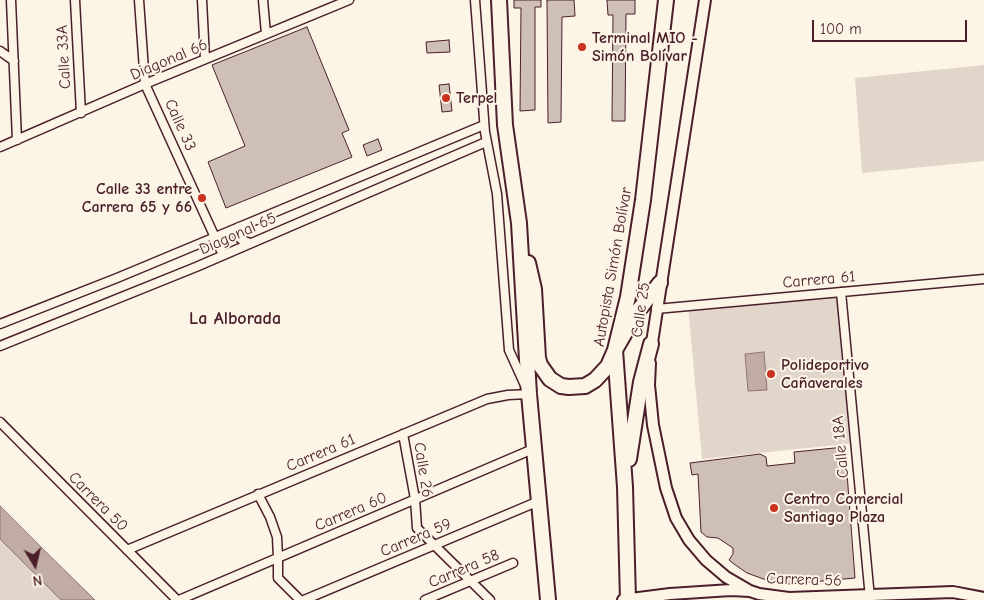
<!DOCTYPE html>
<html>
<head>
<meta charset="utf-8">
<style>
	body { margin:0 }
	#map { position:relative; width:984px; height:600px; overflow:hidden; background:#fcf5e5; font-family:"Comic Neue",sans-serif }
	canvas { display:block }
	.north { position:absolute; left:10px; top:540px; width:50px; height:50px; -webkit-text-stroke:4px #fcf5e5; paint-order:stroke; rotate:171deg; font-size:14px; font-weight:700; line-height:20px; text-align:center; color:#4a1f2b }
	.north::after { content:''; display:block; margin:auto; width:18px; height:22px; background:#4a1f2b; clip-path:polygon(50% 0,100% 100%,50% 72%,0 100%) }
	.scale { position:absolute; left:812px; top:20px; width:155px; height:22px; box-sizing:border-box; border:2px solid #4a1f2b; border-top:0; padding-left:6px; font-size:15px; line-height:18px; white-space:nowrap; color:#4a1f2b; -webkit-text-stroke:4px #fcf5e5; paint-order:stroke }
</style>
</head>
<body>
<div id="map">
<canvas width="984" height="600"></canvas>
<div class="north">N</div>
<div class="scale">100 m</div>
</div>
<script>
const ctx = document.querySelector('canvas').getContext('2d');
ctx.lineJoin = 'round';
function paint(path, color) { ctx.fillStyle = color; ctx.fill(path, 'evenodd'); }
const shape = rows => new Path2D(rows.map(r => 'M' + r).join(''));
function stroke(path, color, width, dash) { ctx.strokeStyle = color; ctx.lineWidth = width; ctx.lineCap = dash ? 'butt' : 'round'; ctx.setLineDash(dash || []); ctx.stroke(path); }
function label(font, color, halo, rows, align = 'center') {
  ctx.font = font + ' "Comic Neue",sans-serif'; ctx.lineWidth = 4; ctx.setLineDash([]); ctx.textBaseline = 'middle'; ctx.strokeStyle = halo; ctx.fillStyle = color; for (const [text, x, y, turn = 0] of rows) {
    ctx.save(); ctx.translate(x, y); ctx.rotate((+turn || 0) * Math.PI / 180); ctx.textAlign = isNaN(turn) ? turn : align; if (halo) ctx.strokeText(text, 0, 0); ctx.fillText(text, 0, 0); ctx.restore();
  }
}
const green = shape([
	[984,65,984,161,862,173,855,78],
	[841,292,855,443,702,459,688,305],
	[0,539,61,600,0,600]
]);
const water = shape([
	[764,352,767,390,748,391,745,354,764,352],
	[0,506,44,550,95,600,61,600,0,539,0,506]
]);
const building = shape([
	[514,0,541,0,541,7,535,7,535,110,520,111,521,8,514,8,514,0],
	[547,0,574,0,575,16,562,17,561,122,548,123,547,0],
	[607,0,635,0,635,14,626,14,625,121,612,121,613,15,608,15,607,0],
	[307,27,349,130,342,133,352,157,226,208,208,162,245,146,212,65,307,27],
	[449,40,450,52,427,53,426,42,449,40],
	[449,84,452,111,442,112,439,85,449,84],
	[378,139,382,150,367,156,363,145,378,139],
	[845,447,855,578,790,584,769,581,747,573,734,564,729,560,733,554,733,548,718,538,707,537,701,532,698,474,692,475,690,463,760,454,766,457,767,466,795,463,794,452,845,447]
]);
const minor = shape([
	[11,0,17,140],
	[75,0,81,113],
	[139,0,145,84,223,255],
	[202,0,205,59],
	[263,0,266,34],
	[0,51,14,61],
	[0,147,145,84,349,0],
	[239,227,236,233,236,235,242,240,250,243],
	[841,292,870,598],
	[656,309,984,279],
	[0,324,117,278,484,125],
	[0,346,196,267,486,142],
	[0,422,177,600],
	[403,434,415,499,417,528,490,600],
	[258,494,270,517,277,537,278,558,278,578,300,600],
	[127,550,487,399,508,395,529,394,509,350,497,194,485,132,475,0],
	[179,600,533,449],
	[304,600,539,501],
	[425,600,513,563]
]);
const tertiary = shape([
	[651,349,705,0],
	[650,363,649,385,653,425,666,488,676,518,689,540,706,560,726,577,750,591],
	[623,600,670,594,731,590,750,591,759,594,789,598,953,592,984,598]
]);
const trunk = shape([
	[499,0,505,125,519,223,529,394,548,600],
	[528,263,534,289,538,358,540,365,550,379,561,386,569,387,585,386,595,380,608,366,615,350,637,312,660,283],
	[629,459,641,382,651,344],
	[628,600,625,487,615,350,628,297,643,200,666,0]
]);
const markers = [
	[582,47,5,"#c8321e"],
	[446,98,5,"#c8321e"],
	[202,198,5,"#c8321e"],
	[771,374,5,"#c8321e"],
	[774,508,5,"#c8321e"]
];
const poiNames = [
	["Terminal MIO -",592,38],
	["Simón Bolívar",592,56],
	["Terpel",456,98],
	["Calle 33 entre",192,189,"right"],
	["Carrera 65 y 66",192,207,"right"],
	["Polideportivo",781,365],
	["Cañaverales",781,383],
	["Centro Comercial",784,499],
	["Santiago Plaza",784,517]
];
const streetNames = [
	["Calle 33A",64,57,-93],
	["Diagonal 66",169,60,-23],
	["Calle 33",180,125,66],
	["Diagonal 65",238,234,-24],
	["Autopista Simón Bolívar",613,267,-80],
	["Carrera 61",819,280,-5],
	["Calle 25",641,310,-82],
	["Calle 18A",841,447,-95],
	["Carrera 61",321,453,-23],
	["Calle 26",423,470,81],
	["Carrera 50",98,502,45],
	["Carrera 60",351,512,-23],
	["Carrera 59",416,538,-23],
	["Carrera 58",464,569,-23],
	["Carrera 56",804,580,2]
];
const neighbourhoodNames = [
	["La Alborada",235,319]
];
paint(green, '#e2d5ca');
paint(water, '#c0aca5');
stroke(water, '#917474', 1);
paint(building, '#cfc0b7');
stroke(building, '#4a1f2b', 1);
stroke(minor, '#4a1f2b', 11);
stroke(tertiary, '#4a1f2b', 14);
stroke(trunk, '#4a1f2b', 18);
stroke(minor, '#fcf5e5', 8);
stroke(tertiary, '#fcf5e5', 10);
stroke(trunk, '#fcf5e5', 14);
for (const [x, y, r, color] of markers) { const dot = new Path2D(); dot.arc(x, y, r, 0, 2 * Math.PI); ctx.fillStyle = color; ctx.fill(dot); stroke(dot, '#fcf5e5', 2); }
label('bold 16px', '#4a1f2b', '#fcf5e5', poiNames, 'left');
label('16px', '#4a1f2b', '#fcf5e5', streetNames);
label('bold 18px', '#4a1f2b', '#fcf5e5', neighbourhoodNames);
</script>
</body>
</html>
